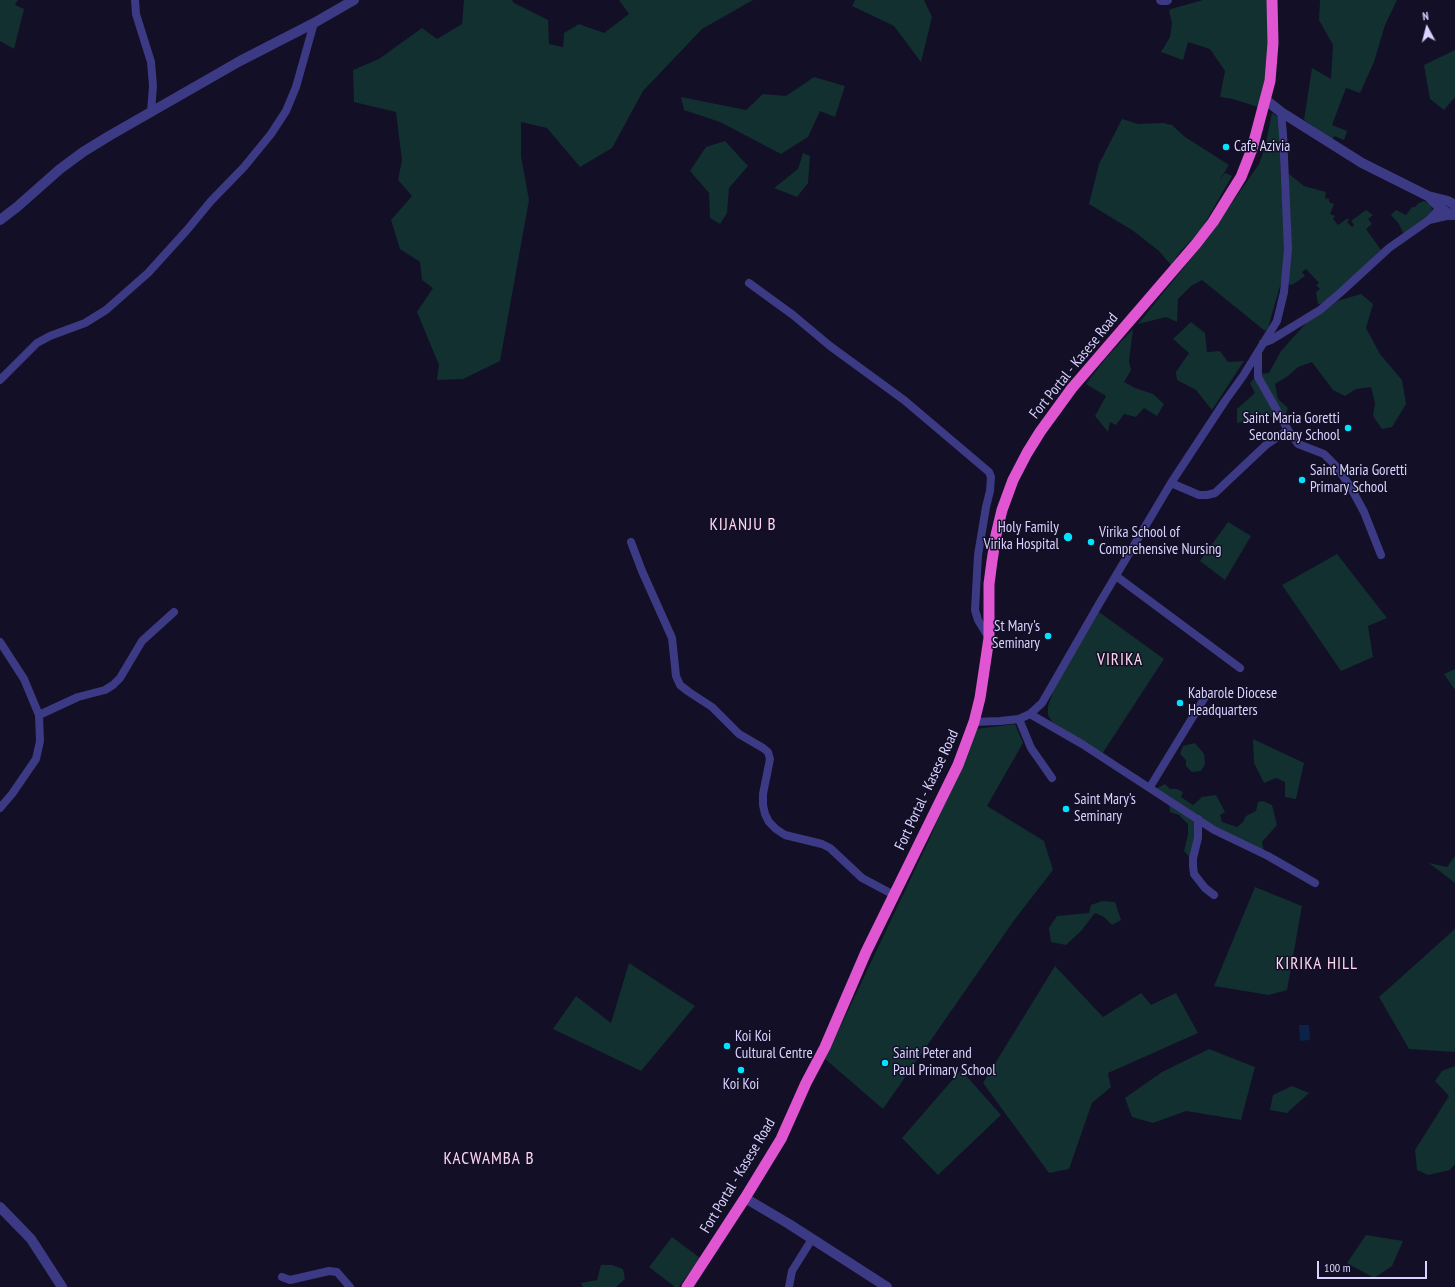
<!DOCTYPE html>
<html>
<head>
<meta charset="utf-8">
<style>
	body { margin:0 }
	#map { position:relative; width:1455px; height:1287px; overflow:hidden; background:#130f26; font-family:"PT Sans Narrow",sans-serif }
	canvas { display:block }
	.north { position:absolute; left:1407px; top:8px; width:40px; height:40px; -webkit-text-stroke:3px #130f26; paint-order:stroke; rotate:353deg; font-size:11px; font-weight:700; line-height:16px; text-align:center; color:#d9d4ff }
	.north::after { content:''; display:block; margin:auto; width:14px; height:18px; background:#d9d4ff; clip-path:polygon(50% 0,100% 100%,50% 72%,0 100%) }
	.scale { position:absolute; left:1317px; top:1261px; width:110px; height:18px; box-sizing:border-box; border:2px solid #d9d4ff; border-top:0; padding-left:5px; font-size:12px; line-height:14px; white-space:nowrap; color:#d9d4ff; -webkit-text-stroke:3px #130f26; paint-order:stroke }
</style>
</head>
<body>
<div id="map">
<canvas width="1455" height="1287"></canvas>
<div class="north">N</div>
<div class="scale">100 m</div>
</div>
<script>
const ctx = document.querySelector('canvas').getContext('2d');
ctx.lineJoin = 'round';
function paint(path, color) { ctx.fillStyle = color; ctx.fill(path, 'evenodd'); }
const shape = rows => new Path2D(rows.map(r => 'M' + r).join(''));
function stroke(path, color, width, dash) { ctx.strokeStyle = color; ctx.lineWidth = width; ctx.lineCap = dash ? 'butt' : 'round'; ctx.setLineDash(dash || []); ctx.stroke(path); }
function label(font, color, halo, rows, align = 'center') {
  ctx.font = font + ' "PT Sans Narrow",sans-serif'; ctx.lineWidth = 3; ctx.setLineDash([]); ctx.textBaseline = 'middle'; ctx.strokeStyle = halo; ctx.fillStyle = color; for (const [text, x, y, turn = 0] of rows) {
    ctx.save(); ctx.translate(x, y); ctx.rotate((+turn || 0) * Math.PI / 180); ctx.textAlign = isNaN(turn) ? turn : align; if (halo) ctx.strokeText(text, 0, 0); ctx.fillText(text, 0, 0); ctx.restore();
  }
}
const green = shape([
	[0,0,18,0,15,5,24,9,14,49,0,41],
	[464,0,512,0,514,3,548,20,549,44,563,47,564,33,579,24,604,33,629,14,619,0,753,0,702,29,643,91,612,148,580,167,547,128,521,122,521,156,529,200,500,361,463,379,437,380,439,365,417,312,433,288,422,280,420,262,400,249,391,220,412,196,398,180,402,160,396,112,354,102,353,70,379,59,422,28,437,39,462,24],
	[855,0,924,0,932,17,921,62,894,26,852,6],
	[1203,0,1267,0,1270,57,1261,108,1233,99,1220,97,1225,71,1210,49,1188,42,1183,60,1161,52,1170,37,1172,23,1169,11,1171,9],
	[1320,0,1397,0,1385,25,1374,62,1360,93,1346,88,1332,125,1347,131,1344,140,1334,136,1332,140,1304,120,1312,68,1331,79,1333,45,1319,20],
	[1455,50,1455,97,1444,110,1430,99,1424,65],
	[814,77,845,86,835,117,820,111,808,137,781,154,720,122,684,110,681,97,746,110,763,94,786,96],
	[1272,113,1277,116,1279,127,1281,185,1284,221,1284,272,1268,328,1265,331,1202,280,1191,286,1178,299,1177,322,1166,317,1138,324,1206,240,1259,164,1265,147],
	[1122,119,1138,124,1163,123,1172,125,1185,137,1229,165,1219,181,1225,173,1232,176,1201,230,1180,252,1171,265,1159,251,1132,230,1089,204,1099,164],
	[725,141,748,166,729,188,727,213,720,224,710,218,709,193,690,171,706,147],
	[803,153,810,156,808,183,797,197,774,188,798,169],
	[1289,174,1304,186,1326,192,1325,198,1329,199,1329,202,1334,204,1330,214,1335,216,1333,219,1338,225,1348,218,1349,220,1347,222,1352,227,1354,225,1351,221,1366,210,1373,215,1368,219,1372,224,1366,229,1381,250,1338,292,1321,304,1318,304,1316,292,1320,289,1316,285,1319,283,1306,269,1302,272,1305,276,1292,285,1288,284],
	[1424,201,1431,205,1432,209,1430,216,1404,235,1399,224,1391,215,1396,210,1406,215,1412,207,1415,207,1419,203],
	[1361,294,1373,304,1366,328,1380,354,1402,380,1406,404,1392,427,1382,429,1373,416,1375,403,1371,387,1356,389,1345,396,1333,390,1312,362,1298,367,1288,376,1275,384,1278,399,1288,408,1283,422,1269,416,1237,423,1237,409,1255,393,1250,383,1258,374,1269,373,1281,351,1307,322,1337,301],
	[1191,322,1205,333,1207,352,1220,351,1228,362,1244,361,1212,410,1196,390,1177,380,1176,372,1189,353,1173,339],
	[1133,329,1129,361,1131,370,1124,382,1135,388,1153,394,1164,404,1157,416,1144,408,1136,417,1124,414,1116,425,1110,422,1108,432,1095,416,1106,396,1086,384,1106,358],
	[1228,522,1251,536,1225,580,1200,561],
	[1337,554,1387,618,1368,626,1373,657,1341,671,1282,585],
	[1099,612,1164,659,1102,754,1052,722,1048,715,1048,706,1054,689],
	[1455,669,1455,690,1444,674],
	[1015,724,1023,743,987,806,1044,841,1053,870,1015,919,883,1109,825,1059,929,840,976,729],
	[1253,739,1304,763,1296,799,1285,797,1285,782,1276,778,1264,783,1254,763],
	[1195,743,1204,754,1205,764,1201,771,1192,772,1186,766,1186,760,1180,754,1183,746],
	[1165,784,1170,789,1177,789,1183,792,1181,797,1193,805,1202,797,1216,795,1225,812,1220,815,1222,822,1237,827,1243,822,1246,816,1256,811,1258,802,1263,801,1272,805,1277,825,1262,842,1264,852,1214,827,1155,789],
	[1169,803,1196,820,1196,835,1191,859,1184,851,1188,835,1188,824,1179,815,1170,812],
	[1455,856,1455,883,1429,863,1447,867],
	[1255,887,1302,906,1287,990,1269,995,1214,986],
	[1102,901,1115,902,1121,920,1112,925,1104,917,1095,913,1081,931,1066,945,1051,942,1049,928,1057,916,1089,913,1091,905],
	[1455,929,1455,1052,1409,1049,1379,997],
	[629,963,695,1006,641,1071,553,1029,576,996,611,1023],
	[1055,966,1103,1017,1141,993,1151,1005,1176,993,1198,1033,1108,1073,1111,1087,1092,1103,1069,1169,1049,1173,983,1083],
	[1209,1049,1255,1067,1241,1120,1186,1111,1153,1123,1132,1117,1125,1098,1162,1072],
	[1455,1066,1455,1164,1450,1170,1428,1175,1417,1170,1415,1150,1449,1096,1435,1081,1442,1071],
	[961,1070,1001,1115,938,1175,902,1138],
	[1292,1086,1309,1093,1287,1113,1270,1110,1273,1095],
	[1366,1235,1403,1241,1392,1266,1374,1278,1347,1263],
	[672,1237,700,1258,679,1287,675,1287,649,1267],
	[601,1265,612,1265,623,1269,625,1279,616,1287,583,1287,581,1283,597,1280]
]);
const water = shape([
	[1299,1025,1309,1025,1310,1040,1300,1041]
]);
const minor = shape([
	[135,0,136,14,151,62,153,86,151,112],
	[1429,220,1451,215,1454,216],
	[749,283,793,315,830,346,904,400,989,472,991,477,990,491,986,507,978,555,975,610,978,620,989,638],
	[1263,343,1271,340,1320,310,1340,293,1389,248,1429,220,1440,208],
	[1258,352,1258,377,1288,430],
	[0,380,37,343,50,336,85,323,106,310,148,273,187,230,211,201,244,167,271,134,286,111,296,87,314,23],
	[1171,483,1199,495,1207,495,1215,493,1266,445,1288,430,1298,444,1324,454,1335,465,1350,486,1364,512,1381,555],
	[631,542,642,571,672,638,676,676,680,685,689,692,712,707,739,734,763,748,768,752,770,759,763,794,763,805,765,814,769,822,776,829,785,835,822,844,830,848,862,878,894,895],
	[1116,576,1240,668],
	[0,642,24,679,39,715,40,741,36,759,12,794,0,808],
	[1030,714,1082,744,1214,830,1268,856,1315,883],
	[39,715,78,697,105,690,113,685,120,678,142,641,174,612],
	[1019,719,1031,748,1052,778],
	[974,722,1000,721,1019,719,1030,714,1042,703,1099,604,1171,483,1225,401,1243,376,1277,321,1284,292,1288,249,1283,134,1281,112],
	[1150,787,1205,697],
	[1198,819,1198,838,1193,858,1193,866,1194,874,1201,883,1205,888,1214,895],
	[282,1277,290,1280,329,1271,337,1272,350,1287],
	[789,1287,792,1271,812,1239]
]);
const tertiary = shape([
	[1161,0,1167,0],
	[1266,100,1281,112,1362,163,1428,196,1448,201,1455,205],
	[1428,196,1440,208,1451,215,1455,211],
	[0,220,17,207,60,169,83,152,109,136,240,61,314,23,354,0],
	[745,1198,789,1224,887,1287],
	[0,1207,31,1239,62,1287]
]);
const trunk = shape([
	[687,1287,745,1198,781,1139,806,1083,825,1047,866,952,958,765,974,722,980,698,989,638,989,584,992,561,996,535,1002,510,1013,480,1027,453,1040,432,1072,388,1196,244,1213,222,1241,177,1252,149,1270,81,1273,43,1272,0]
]);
const markers = [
	[1226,147,4,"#00e5ff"],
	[1348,428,4,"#00e5ff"],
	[1302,480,4,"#00e5ff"],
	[1068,537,5,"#00e5ff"],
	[1091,542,4,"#00e5ff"],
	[1048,636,4,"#00e5ff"],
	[1180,703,4,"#00e5ff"],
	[1066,809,4,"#00e5ff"],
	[727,1046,4,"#00e5ff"],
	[885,1063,4,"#00e5ff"],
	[741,1070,4,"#00e5ff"]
];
const poiNames = [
	["Cafe Azivia",1234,147],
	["Saint Maria Goretti",1340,419,"right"],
	["Secondary School",1340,436,"right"],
	["Saint Maria Goretti",1310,471],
	["Primary School",1310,488],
	["Holy Family",1059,528,"right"],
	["Virika Hospital",1059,545,"right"],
	["Virika School of",1099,533],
	["Comprehensive Nursing",1099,550],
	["St Mary's",1040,627,"right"],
	["Seminary",1040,644,"right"],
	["Kabarole Diocese",1188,694],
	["Headquarters",1188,711],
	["Saint Mary's",1074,800],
	["Seminary",1074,817],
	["Koi Koi",735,1037],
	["Cultural Centre",735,1054],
	["Saint Peter and",893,1054],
	["Paul Primary School",893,1071],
	["Koi Koi",741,1085,"center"]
];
const streetNames = [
	["Fort Portal - Kasese Road",1074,366,-51],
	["Fort Portal - Kasese Road",927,790,-65],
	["Fort Portal - Kasese Road",738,1176,-59]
];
const quarterNames = [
	["KIJANJU B",743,525],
	["VIRIKA",1120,660],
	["KIRIKA HILL",1317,964],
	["KACWAMBA B",489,1159]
];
paint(green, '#12302f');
paint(water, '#0c2248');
stroke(minor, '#3d3a85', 8);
stroke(tertiary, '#3d3a85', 10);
stroke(trunk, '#e055d1', 11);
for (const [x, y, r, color] of markers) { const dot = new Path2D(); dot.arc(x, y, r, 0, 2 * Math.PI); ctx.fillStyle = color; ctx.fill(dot); stroke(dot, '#130f26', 1.5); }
label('15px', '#d9d4ff', '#130f26', poiNames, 'left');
label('15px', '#d9d4ff', '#130f26', streetNames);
ctx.letterSpacing = '1px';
label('17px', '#ffd6f0', '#130f26', quarterNames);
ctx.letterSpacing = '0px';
</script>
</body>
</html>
